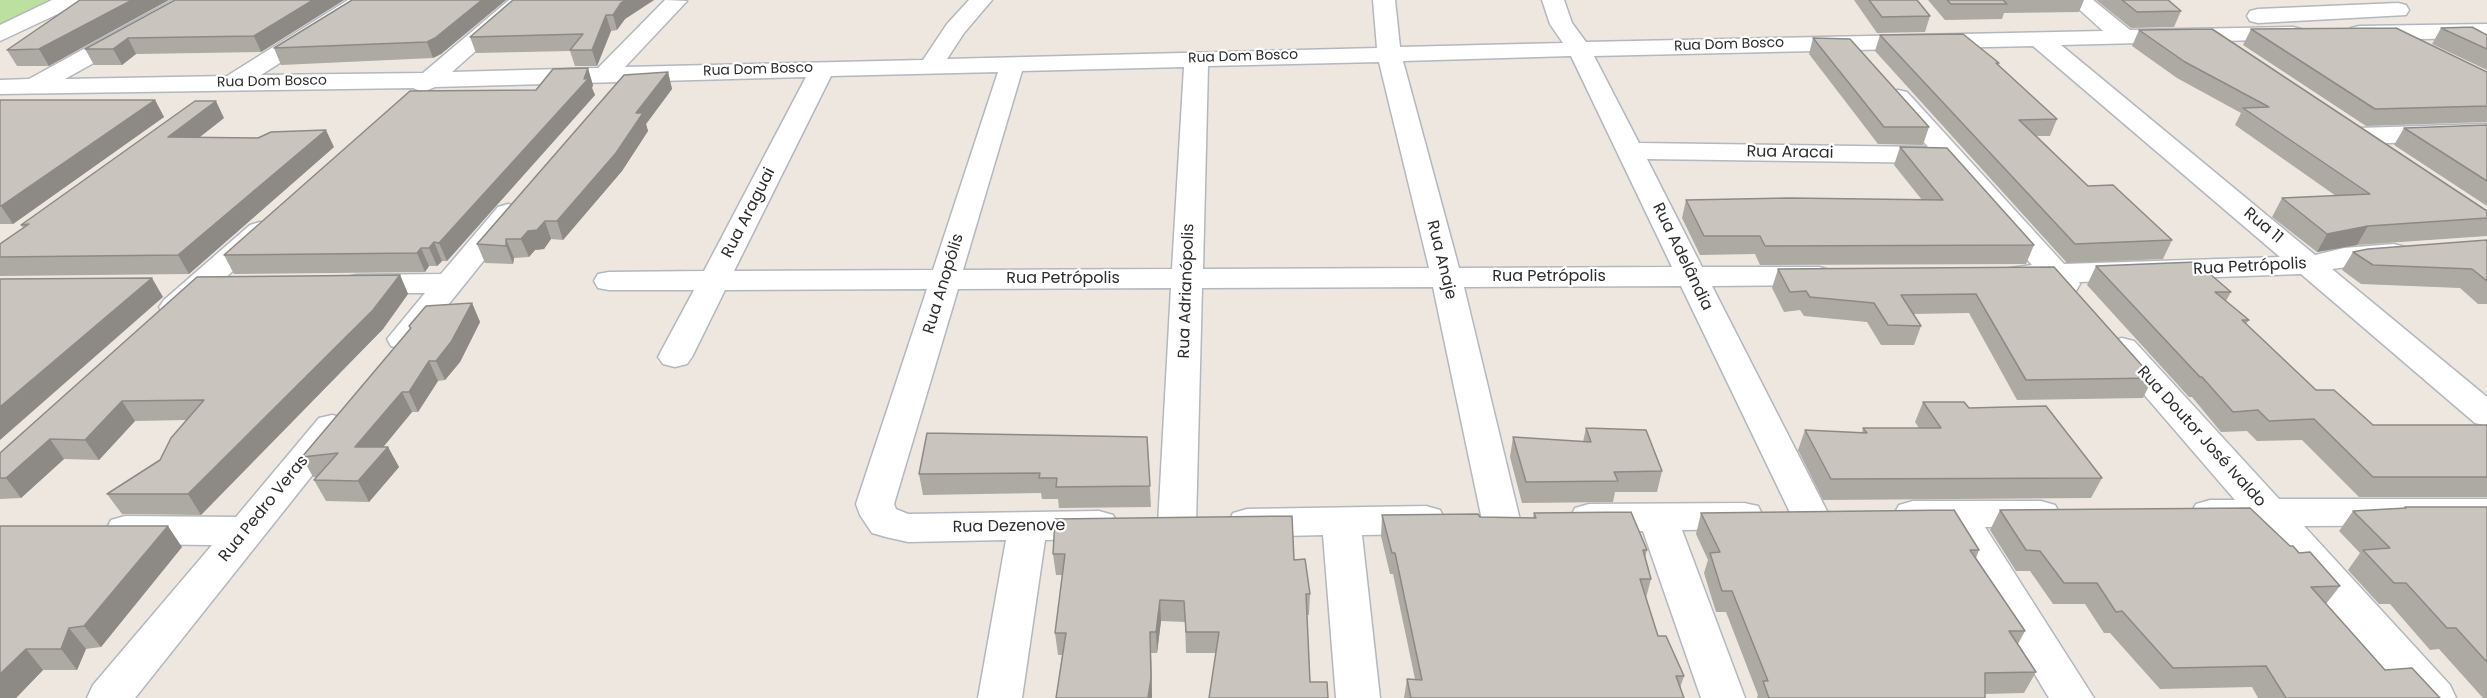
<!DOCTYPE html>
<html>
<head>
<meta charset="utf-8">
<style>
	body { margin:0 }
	canvas { display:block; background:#ede7e0 }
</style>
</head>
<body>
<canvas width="2487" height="698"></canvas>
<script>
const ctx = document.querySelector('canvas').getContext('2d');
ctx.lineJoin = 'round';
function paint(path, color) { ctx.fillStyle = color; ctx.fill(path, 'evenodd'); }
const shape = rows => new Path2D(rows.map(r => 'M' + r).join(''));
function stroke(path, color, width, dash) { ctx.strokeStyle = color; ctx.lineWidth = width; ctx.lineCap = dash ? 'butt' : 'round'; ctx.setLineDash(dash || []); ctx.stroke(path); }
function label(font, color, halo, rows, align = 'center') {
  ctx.font = font + ' Poppins,sans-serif'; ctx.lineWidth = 4.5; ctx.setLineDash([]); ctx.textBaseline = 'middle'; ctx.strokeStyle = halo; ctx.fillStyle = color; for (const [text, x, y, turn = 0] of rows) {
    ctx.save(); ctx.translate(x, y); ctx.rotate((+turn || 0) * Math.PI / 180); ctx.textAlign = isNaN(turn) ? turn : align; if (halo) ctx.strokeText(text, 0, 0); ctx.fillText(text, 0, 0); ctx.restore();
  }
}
const green = shape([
	[0,0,59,0,0,29]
]);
const minor = shape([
	[52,0,80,0,77,5,0,41,0,25,52,0],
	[173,0,200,0,197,5,65,79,227,76,348,0,374,0,371,5,261,75,423,73,509,0,533,0,452,72,598,68,665,0,687,1,625,67,923,60,947,24,969,0,992,0,964,33,947,59,1377,48,1373,0,1395,0,1400,47,1563,43,1550,24,1542,0,1564,0,1572,23,1586,42,2103,31,2069,0,2093,0,2130,30,2293,27,2301,29,2304,34,2301,39,2061,45,2315,255,2344,248,2394,244,2405,247,2409,253,2405,259,2332,269,2487,397,2487,426,2475,423,2301,274,2079,282,2080,284,2076,291,2065,293,2054,291,2048,283,2015,284,2004,281,2000,275,2004,269,2032,265,1942,163,1647,159,1702,267,1819,267,1830,270,1834,276,1830,282,1819,285,1712,286,1829,515,1824,525,1810,528,1796,525,1681,286,1464,287,1520,520,1515,530,1501,534,1487,530,1482,520,1433,287,1202,288,1196,524,1191,534,1177,538,1163,534,1158,524,1171,288,958,289,894,504,896,509,908,514,1099,511,1113,515,1118,525,1113,535,1099,539,1045,540,1022,698,978,698,1006,540,908,542,886,537,872,533,860,515,856,504,927,289,725,290,692,357,687,364,675,367,663,364,658,357,694,290,609,290,598,288,594,281,598,274,609,272,704,271,806,77,435,87,423,92,413,88,0,94,0,80,29,79,173,0],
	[2033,46,2280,257,2064,264,1907,92,1898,90,1889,92,1886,97,1928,147,1639,143,1594,56,2033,46],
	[1571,56,1672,267,1459,268,1403,61,1571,56],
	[1379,62,1429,268,1203,269,1208,66,1379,62],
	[1184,67,1172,269,963,270,1022,71,1184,67],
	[998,72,933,270,734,271,831,76,998,72],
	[2398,3,2406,5,2409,10,2406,15,2258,23,2250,21,2247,16,2250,11,2258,9,2398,3],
	[2487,24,2487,38,2359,40,2351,38,2348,33,2351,28,2359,26,2487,24],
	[2487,124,2487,140,2358,144,2349,142,2345,136,2349,130,2358,128,2487,124],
	[508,204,518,207,522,213,415,346,403,349,391,346,387,339,425,293,357,293,346,291,342,284,346,277,357,275,441,274,498,207,508,204],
	[260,222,270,225,275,231,270,237,186,314,175,316,164,314,159,307,164,300,250,225,260,222],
	[2122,338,2134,341,2279,499,2487,499,2487,525,2304,526,2450,685,2456,698,2407,698,2259,526,2210,526,2196,522,2191,513,2196,504,2210,500,2235,500,2110,355,2106,348,2110,341,2122,338],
	[332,415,345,418,350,426,345,434,135,698,87,698,93,685,212,545,125,544,111,540,106,530,111,520,125,516,236,517,319,418,332,415],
	[1913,501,2041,501,2055,505,2060,514,2055,523,2041,527,1985,527,2094,698,2049,698,1946,527,1913,527,1899,523,1894,514,1899,505,1913,501],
	[1744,503,1758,506,1763,516,1758,526,1744,529,1682,530,1745,698,1701,698,1643,531,1589,532,1575,528,1570,518,1575,508,1589,504,1744,503],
	[1426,506,1440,510,1445,520,1440,530,1426,534,1362,535,1380,698,1336,698,1323,535,1247,537,1233,533,1228,523,1233,513,1247,509,1426,506]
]);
const wall = shape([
	[80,0,49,66,17,66,7,50],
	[175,0,344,0,261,52,136,54,122,65,94,65,85,49],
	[506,0,441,54,433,58,281,65,274,48],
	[513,0,654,0,625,19,617,30,611,31,597,66,575,66,570,51,476,53,470,37],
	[1854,0,1917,0,1930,16,1925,32,1877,33],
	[1928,0,2084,0,2079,12,2004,13,2002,19,1945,20],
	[2096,0,2168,0,2181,11,2174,27,2131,28],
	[2441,28,2487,35,2487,70,2432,44],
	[2251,29,2487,72,2487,122,2366,126,2243,45],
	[2139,30,2487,211,2487,236,2357,245,2317,252,2272,217,2282,198,2336,196,2235,125,2241,113,2177,78,2132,46],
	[1880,35,1999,63,1998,65,2057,119,2050,136,2037,136,2088,186,2172,240,2163,259,2067,263,1875,51],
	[1813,38,1929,127,1923,145,1878,144,1809,54],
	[668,72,672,89,646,124,648,131,622,171,563,240,551,239,544,249,535,250,529,257,514,258,513,264,485,263,477,244],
	[593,85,592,88,595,95,447,261,442,261,437,266,429,266,425,272,234,274,224,255,536,90],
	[0,100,155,100,164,117,13,224,0,224],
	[224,118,200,137,334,147,189,274,0,276,0,244,23,228,21,225],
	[2487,125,2487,206,2394,145,2404,128],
	[1900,147,2034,245,2026,264,1760,265,1755,254,1700,255,1682,218,1686,200,1922,200,1894,165],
	[2487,240,2487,304,2478,304,2460,288,2361,284,2342,270,2353,252],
	[2096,266,2231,292,2226,301,2249,320,2246,324,2316,390,2373,425,2487,425,2487,497,2359,497,2302,440,2257,441,2247,431,2221,432,2192,397,2189,397,2087,285],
	[2054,267,2153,378,2143,398,2017,400,1969,313,1913,314,1921,326,1914,345,1881,345,1867,322,1804,316,1800,310,1784,312,1772,288,1778,269],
	[400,275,408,294,383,329,201,515,122,514,107,494,160,460,186,420,135,421,99,460,64,459,21,498,0,499,0,453],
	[472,303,480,322,460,362,445,380,438,381,418,412,412,412,383,447,388,447,399,467,369,502,326,501,314,480,317,477,313,477,302,457,410,329,409,326],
	[1923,402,1969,408,2102,478,2091,498,1823,500,1798,450,1805,430,1862,433,1863,428,1919,428,1915,422],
	[1586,428,1662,471,1657,492,1615,492,1613,502,1522,503,1510,457,1513,437,1583,442],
	[1147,437,1151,507,1059,508,1058,499,1042,499,1041,493,923,495,919,474],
	[2405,507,2487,507,2487,698,2483,698,2439,649,2430,650,2390,604,2379,604,2348,570,2360,553,2339,531,2353,511,2404,508],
	[2000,510,2290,546,2299,553,2340,586,2326,604,2385,670,2440,698,2258,698,2252,687,2160,689,2110,633,2104,633,2085,604,2053,604,2030,571,2016,571,1990,530],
	[1534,513,1647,550,1645,558,1651,579,1646,598,1658,636,1684,676,1680,688,1684,698,1404,698,1407,679,1415,679,1393,574,1390,574,1381,536,1382,515,1533,518],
	[1701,513,1979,550,1976,558,2025,631,2018,644,2036,672,2024,693,1985,694,1985,698,1757,698,1758,695,1726,612,1716,612,1704,573,1708,560,1696,534],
	[0,526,182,547,101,647,86,649,77,670,43,670,16,698],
	[1053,554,1294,560,1310,594,1309,615,1307,615,1310,682,1328,698,1216,653,1186,653,1185,622,1161,621,1157,653,1151,653,1152,698,1056,698,1062,655,1058,655,1055,633,1062,575,1056,575]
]);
const shadedWall = shape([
	[132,0,169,0,49,66,39,49],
	[313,0,344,0,261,52,254,36],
	[482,0,506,0,441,54,433,58,427,42],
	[626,0,654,0,625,19,617,30,613,15,621,3],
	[606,15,611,31,597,66,592,50],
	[128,38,136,54,122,65,113,49],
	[588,68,593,85,592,88,595,95,447,261,439,243,584,79],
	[668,72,672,89,646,124,648,131,622,171,563,240,557,221,636,113],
	[155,100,164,117,13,224,1,206],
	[216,101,224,118,178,154,168,137],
	[326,130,334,147,189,274,178,255],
	[545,221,551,239,544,249,535,250,529,257,521,239,528,231],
	[2368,226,2357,245,2317,252,2327,234],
	[506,239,514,258,513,264,506,246],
	[434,242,442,261,437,266,429,248],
	[421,248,429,266,425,272,417,253],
	[400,275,408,294,383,329,201,515,188,494],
	[152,278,163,297,0,440,0,407],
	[472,303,480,322,460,362,445,380,436,361],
	[429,361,438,381,418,412,409,392],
	[402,392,412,412,366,468,355,447],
	[122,401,135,421,99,460,85,440],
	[50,439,64,459,21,498,6,478],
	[388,447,399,467,369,502,358,481],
	[168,526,182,547,101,647,84,626],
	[1160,600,1161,621,1157,653,1156,632],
	[69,628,86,649,77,670,61,649],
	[1150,632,1151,653,1152,698,1148,698],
	[26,649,43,670,16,698,0,698,0,674]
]);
const building = shape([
	[80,0,132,0,39,49,7,50,80,0],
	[175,0,313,0,254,36,128,38,113,49,85,49,175,0],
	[352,0,482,0,435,38,427,42,274,48,352,0],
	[513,0,626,0,621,3,613,15,606,15,592,50,570,50,583,34,470,37,513,0],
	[1869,0,1917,0,1930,16,1882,17,1869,0],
	[1947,0,2003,0,2007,4,1951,4,1947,0],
	[2122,0,2168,0,2181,11,2137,12,2122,0],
	[2472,27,2487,35,2487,49,2441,28,2472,27],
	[2396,28,2487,72,2487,106,2375,109,2251,29,2396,28],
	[2212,29,2487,211,2487,218,2368,226,2327,234,2282,198,2370,194,2243,108,2269,107,2185,62,2139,30,2212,29],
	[1963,34,1999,63,1996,63,2057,119,2019,120,2088,186,2113,185,2172,240,2075,244,1880,35,1963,34],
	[1813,38,1850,39,1929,127,1884,127,1813,38],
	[588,68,584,79,589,78,439,243,434,242,429,248,421,248,417,253,224,255,410,91,536,90,553,69,588,68],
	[668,72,636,113,643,113,616,153,557,221,545,221,537,230,528,231,521,239,506,239,506,246,477,244,624,75,668,72],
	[0,100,155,100,1,206,0,206,0,100],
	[195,101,216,101,168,137,258,138,271,132,326,130,178,255,0,257,0,244,29,224,21,225,195,101],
	[2487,125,2487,181,2404,128,2487,125],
	[1900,147,1947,148,2034,245,1765,246,1760,236,1704,236,1686,200,1789,198,1943,200,1900,147],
	[2487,240,2487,281,2472,269,2373,265,2353,252,2368,249,2487,240],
	[2196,262,2231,292,2215,292,2249,320,2242,320,2316,390,2334,390,2373,425,2487,425,2487,477,2373,477,2314,419,2269,421,2258,410,2233,412,2202,377,2200,377,2096,266,2196,262],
	[2054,267,2153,378,2026,380,1976,294,1901,295,1921,326,1888,325,1874,303,1810,297,1806,291,1790,292,1778,269,2054,267],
	[400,275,373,310,188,494,107,494,160,460,171,438,204,400,122,401,85,440,50,439,6,478,0,478,0,453,197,277,400,275],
	[152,278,0,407,0,279,152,278],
	[472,303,451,342,436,361,429,361,409,392,402,392,355,447,388,447,358,481,314,480,338,453,302,457,411,328,409,326,426,306,472,303],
	[1923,402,1964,402,1969,408,2046,406,2102,478,1831,479,1805,430,1867,433,1863,428,1941,428,1923,402],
	[1586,428,1646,430,1662,471,1614,472,1618,481,1526,482,1513,437,1591,442,1586,428],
	[927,433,1147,437,1150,486,1056,487,1057,478,1039,478,1040,473,919,474,927,433],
	[2405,507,2487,507,2487,662,2456,628,2447,628,2406,583,2394,583,2363,550,2390,548,2353,511,2406,508,2405,507],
	[2250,508,2290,546,2293,546,2299,553,2310,552,2340,586,2311,587,2385,670,2412,668,2440,698,2286,698,2266,666,2173,668,2122,611,2116,612,2097,583,2064,583,2040,551,2026,550,2000,510,2250,508],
	[1954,510,1979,550,1970,550,2025,631,2009,631,2036,672,1985,673,1985,698,1769,698,1763,681,1768,681,1732,591,1722,591,1710,553,1720,552,1701,513,1954,510],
	[1631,512,1647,550,1643,550,1651,579,1640,579,1658,636,1666,636,1684,676,1676,676,1684,698,1411,698,1407,679,1422,680,1395,553,1392,553,1382,515,1478,514,1480,517,1536,518,1534,513,1631,512],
	[1292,516,1294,560,1305,559,1310,594,1306,594,1310,682,1327,682,1328,698,1209,698,1219,632,1186,632,1184,601,1160,600,1156,632,1150,632,1151,678,1148,698,1056,698,1066,633,1055,633,1065,554,1053,554,1055,519,1292,516],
	[0,526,168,526,84,626,69,628,61,649,26,649,0,674,0,526]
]);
const farStreetnames = [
	["Rua Dom Bosco",1729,45,-2],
	["Rua Dom Bosco",1243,57,-2],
	["Rua Dom Bosco",758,70,-2],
	["Rua Dom Bosco",272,82,-1]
];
const streetNames = [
	["Rua Aracai",1790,153,1],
	["Rua Araguai",749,213,-63],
	["Rua 11",2263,226,40],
	["Rua Adelândia",1682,257,64],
	["Rua Anaje",1441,260,76],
	["Rua Petrópolis",2250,267,-3],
	["Rua Petrópolis",1549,277],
	["Rua Petrópolis",1063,279],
	["Rua Anopólis",944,284,-73],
	["Rua Adrianópolis",1187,291,-88],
	["Rua Doutor José Ivaldo",2201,437,48],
	["Rua Pedro Veras",264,509,-51],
	["Rua Dezenove",1009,527,-1]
];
paint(green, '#bbe0a0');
stroke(minor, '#b3b7bf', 3);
paint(minor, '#fff');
paint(wall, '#ada9a3');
paint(shadedWall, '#8d8a85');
paint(building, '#c9c5be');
stroke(building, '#8d8a85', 1.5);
label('14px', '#2d2d2d', '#fff', farStreetnames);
label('16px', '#2d2d2d', '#fff', streetNames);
</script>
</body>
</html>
